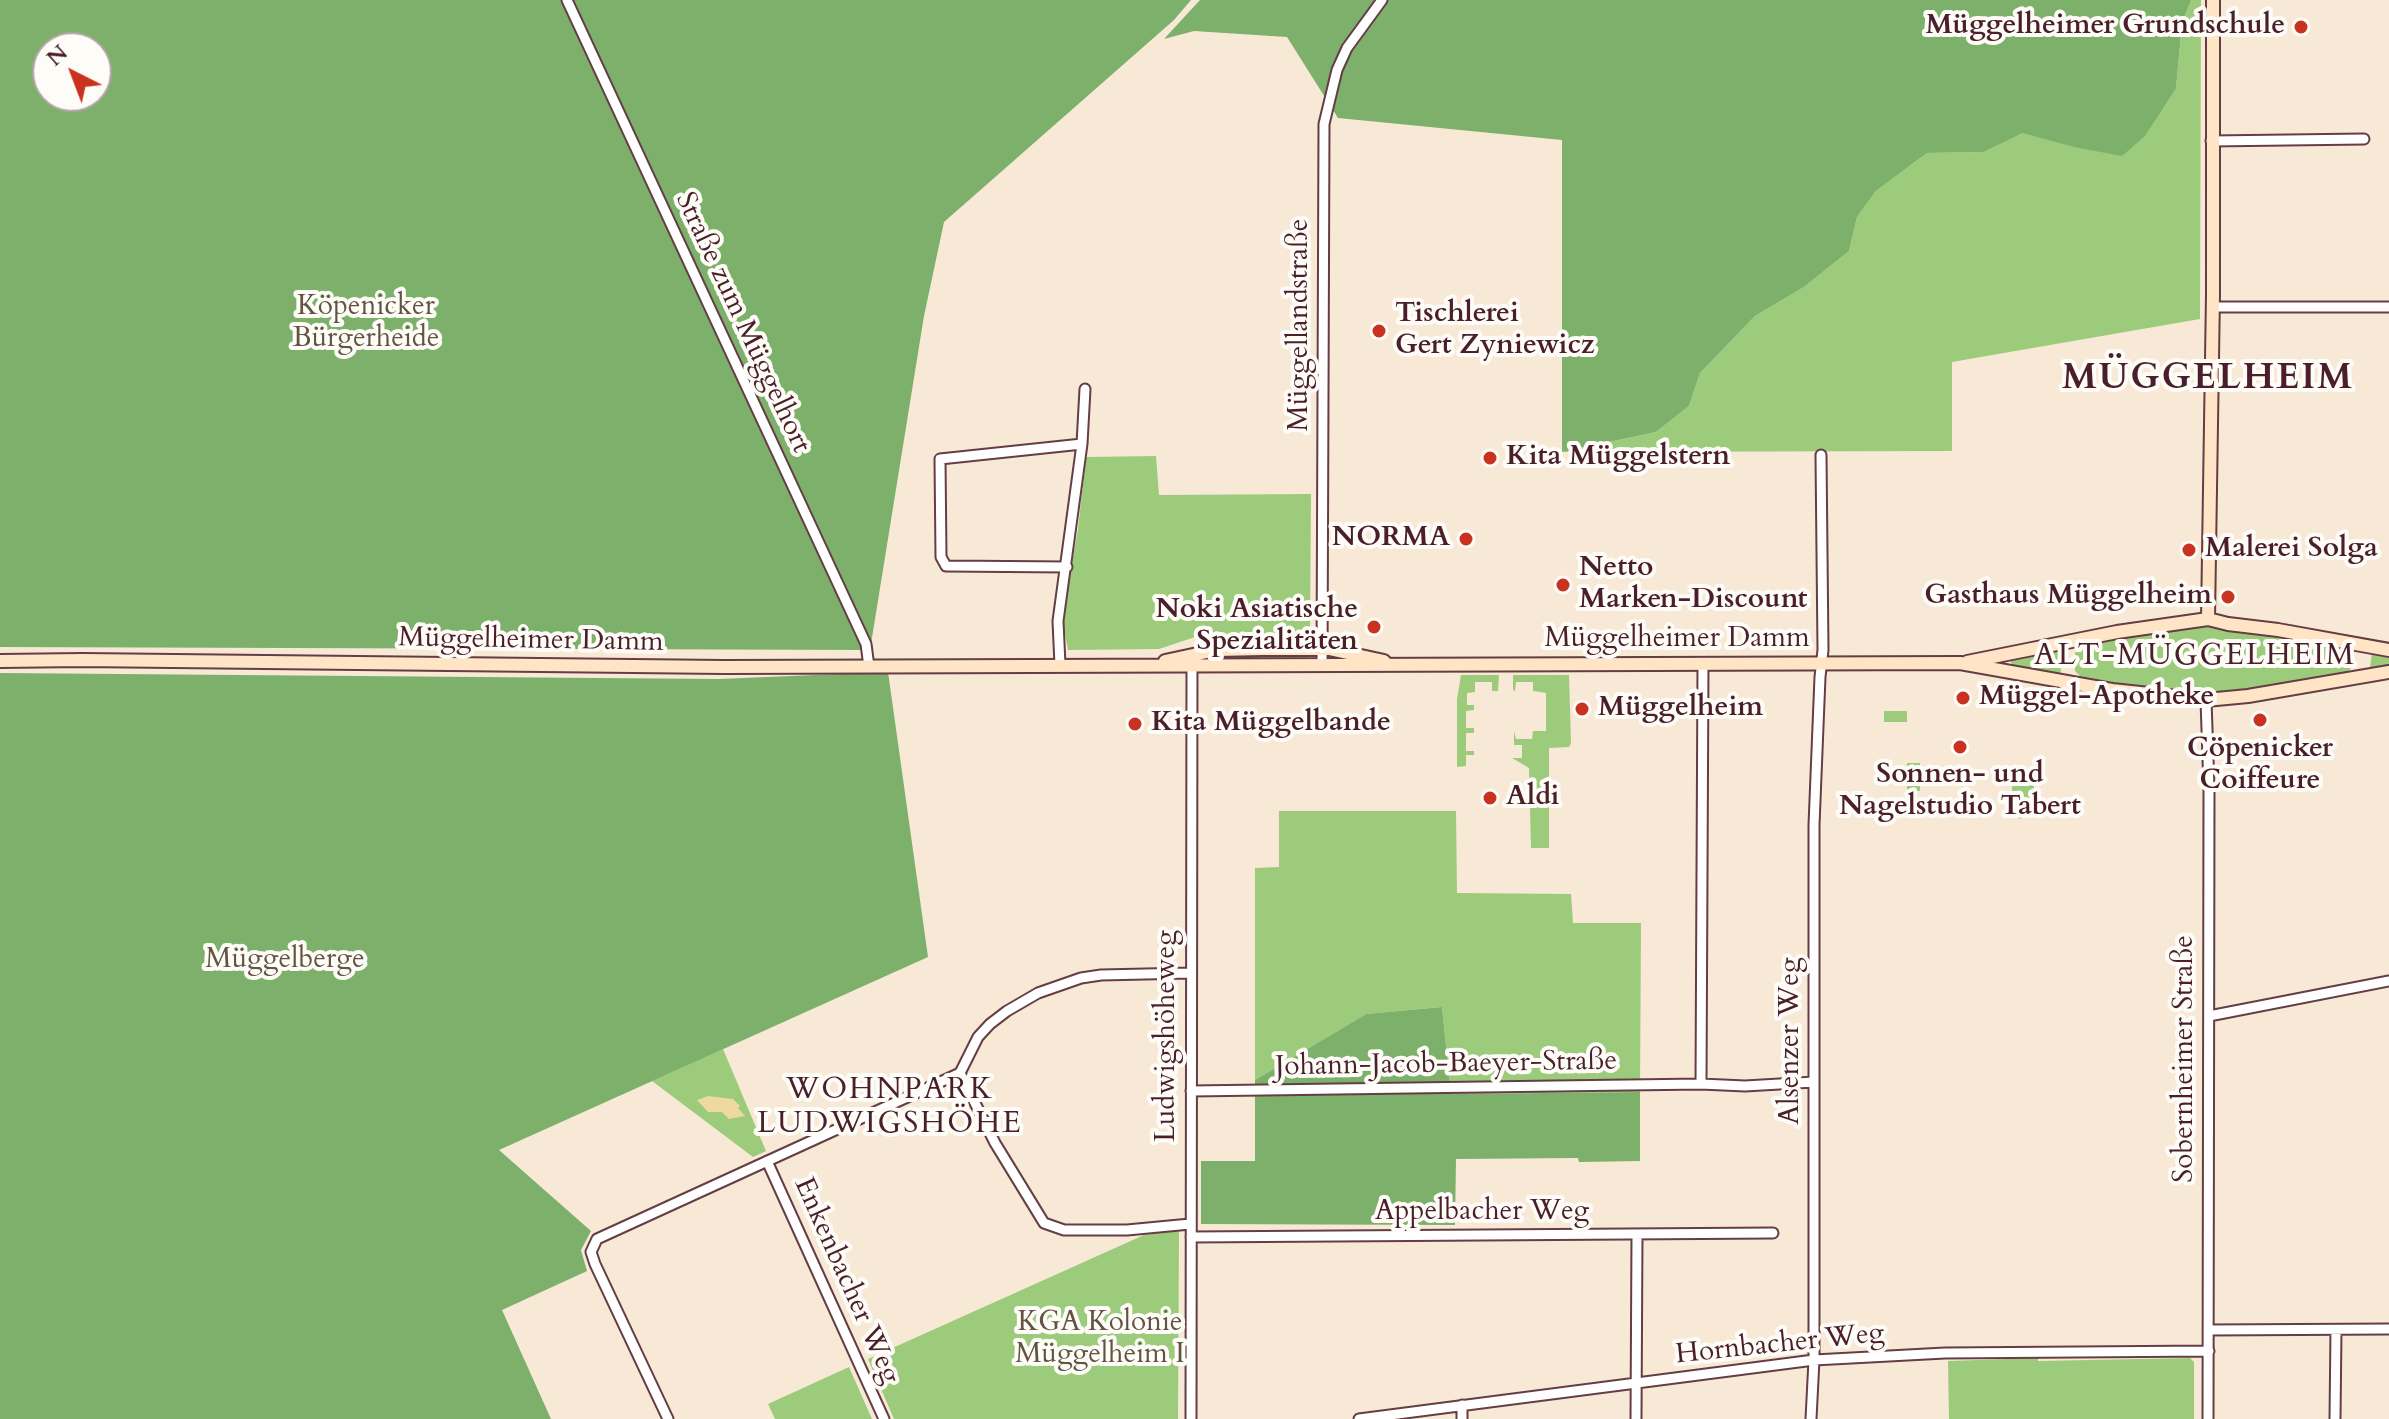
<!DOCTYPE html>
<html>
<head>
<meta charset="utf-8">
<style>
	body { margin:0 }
	#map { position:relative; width:2389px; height:1419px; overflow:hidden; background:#f8e9d7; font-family:Cardo,serif }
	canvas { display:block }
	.north { position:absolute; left:32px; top:32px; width:80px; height:80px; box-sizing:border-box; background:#fdfcf7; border:2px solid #b5a4a5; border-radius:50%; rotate:318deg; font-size:22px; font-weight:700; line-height:32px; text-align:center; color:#4a1f2b }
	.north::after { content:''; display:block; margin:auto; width:28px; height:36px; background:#c8321e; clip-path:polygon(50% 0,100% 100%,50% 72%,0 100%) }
</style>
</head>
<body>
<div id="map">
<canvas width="2389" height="1419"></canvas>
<div class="north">N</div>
</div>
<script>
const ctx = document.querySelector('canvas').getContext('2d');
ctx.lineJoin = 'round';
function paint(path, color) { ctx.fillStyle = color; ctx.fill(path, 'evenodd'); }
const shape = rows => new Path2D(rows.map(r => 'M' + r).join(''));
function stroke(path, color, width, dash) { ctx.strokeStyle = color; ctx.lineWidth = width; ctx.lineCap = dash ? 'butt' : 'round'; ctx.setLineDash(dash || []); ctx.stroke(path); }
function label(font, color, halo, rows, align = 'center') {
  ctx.font = font + ' Cardo,serif'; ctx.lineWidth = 8; ctx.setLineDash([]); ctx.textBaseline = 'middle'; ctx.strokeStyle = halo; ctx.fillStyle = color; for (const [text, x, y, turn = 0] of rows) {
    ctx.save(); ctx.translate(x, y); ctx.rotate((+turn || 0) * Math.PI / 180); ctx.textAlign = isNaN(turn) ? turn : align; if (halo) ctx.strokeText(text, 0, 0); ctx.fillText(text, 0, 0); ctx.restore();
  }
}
const green = shape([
	[2191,0,2201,0,2200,319,1952,362,1952,451,1562,452,1656,432,1689,406,1700,373,1755,316,1804,287,1849,251,1857,217,1876,191,1927,153,1984,152,2023,133,2176,88,2182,23],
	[1156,456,1159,495,1311,494,1310,633,1307,636,1198,636,1159,649,1068,650,1062,618,1078,529,1086,457],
	[2189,627,2234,627,2343,645,2351,653,2352,667,2345,675,2239,693,2180,695,2082,678,2075,671,2075,653,2084,643],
	[2059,649,2061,672,2059,675,2014,667,2010,661,2012,659],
	[2372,651,2389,654,2389,668,2370,669],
	[1219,655,1307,655,1308,657,1306,659,1219,659],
	[1461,675,1499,675,1498,691,1492,691,1492,682,1475,682,1475,692,1467,693,1467,705,1474,705,1474,710,1466,711,1466,728,1474,728,1474,733,1466,733,1466,751,1474,751,1474,755,1466,755,1466,766,1457,767,1457,699],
	[1513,675,1569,675,1571,743,1569,747,1549,748,1549,848,1531,848,1529,768,1512,758,1522,758,1522,745,1514,745,1514,731,1516,739,1532,739,1533,731,1546,731,1546,693,1533,691,1533,682,1516,682,1515,691,1513,690],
	[1884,711,1907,711,1907,722,1884,722],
	[1907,763,1920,763,1920,791,1907,791],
	[2027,777,2034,786,2032,800,2034,808,2028,815,2020,819,2013,814,2012,809,2012,787,2016,780],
	[1279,811,1456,811,1457,893,1571,894,1573,923,1641,923,1640,1092,1451,1094,1442,1007,1366,1014,1255,1080,1255,868,1279,867],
	[723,1049,766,1151,753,1157,652,1081],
	[1179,1230,1178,1419,894,1419,868,1359,1144,1235],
	[2038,1358,2038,1361,2190,1358,2194,1362,2194,1419,1949,1419,1948,1361],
	[849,1367,872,1419,775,1419,768,1404]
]);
const forest = shape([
	[0,0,1191,0,1174,20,944,222,924,316,870,650,0,647],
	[48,48,96,48,96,96,48,96],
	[1200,0,2191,0,2182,23,2176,88,2145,136,2122,156,2074,147,2023,133,1984,152,1927,153,1876,191,1857,217,1849,251,1804,287,1755,316,1700,373,1689,406,1656,432,1562,452,1562,140,1338,118,1287,37,1194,31,1164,39],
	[888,672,928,957,499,1150,591,1231,581,1250,587,1271,502,1310,551,1419,0,1419,0,673,718,679],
	[1442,1007,1451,1094,1640,1092,1640,1161,1579,1162,1578,1158,1456,1159,1455,1225,1201,1224,1201,1161,1255,1161,1255,1080,1366,1014]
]);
const sand = shape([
	[708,1096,733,1099,740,1106,738,1108,745,1116,729,1119,722,1112,708,1112,697,1100]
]);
const street = shape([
	[567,0,866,644,869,667],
	[2211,141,2364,139],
	[2213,307,2389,307],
	[1067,567,946,566,941,557,940,459,1082,444],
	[1060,665,1058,621,1082,444,1085,389],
	[1322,665,1324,124,1337,70,1347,48,1382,0],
	[2206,700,2209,788,2208,1419],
	[2209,1016,2389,981],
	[960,1073,995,1143,1044,1223,1064,1230,1127,1230,1190,1224],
	[1701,1084,1703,663],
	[1191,1091,1701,1084,1745,1086,1814,1082],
	[767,1161,884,1419],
	[1191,1237,1773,1233],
	[2208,1330,2389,1329],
	[668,1419,595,1264,591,1252,597,1239,960,1073,978,1037,990,1024,1007,1011,1038,993,1081,978,1101,975,1190,973],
	[1191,1419,1192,661],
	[1359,1419,1814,1360,1945,1353,2209,1351],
	[1462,1419,1462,1405],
	[1636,1419,1637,1235],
	[1811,1419,1814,1360,1814,825,1820,677,1823,650,1821,455],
	[2335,1419,2336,1330]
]);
const secondary = shape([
	[2208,619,2213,294,2213,0],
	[0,661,82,660,724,667,1960,663,2112,690,2206,700,2248,696,2389,672],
	[1165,661,1216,650,1262,649,1329,649,1384,661],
	[1967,662,2117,632,2208,619,2228,624,2278,630,2389,650]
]);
const markers = [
	[2301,27,8,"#c8321e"],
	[1379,331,8,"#c8321e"],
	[1490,458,8,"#c8321e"],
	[1466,539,8,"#c8321e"],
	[2189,550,8,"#c8321e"],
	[1563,585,8,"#c8321e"],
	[2228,597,8,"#c8321e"],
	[1374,627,8,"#c8321e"],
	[1963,698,8,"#c8321e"],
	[1582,709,8,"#c8321e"],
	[2260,720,8,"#c8321e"],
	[1135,724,8,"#c8321e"],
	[1960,747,8,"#c8321e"],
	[1490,798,8,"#c8321e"]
];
const poiNames = [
	["Müggelheimer Grundschule",2285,27,"right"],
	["Tischlerei",1395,315],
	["Gert Zyniewicz",1395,347],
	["Kita Müggelstern",1506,458],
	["NORMA",1450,539,"right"],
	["Malerei Solga",2205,550],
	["Netto",1579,569],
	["Marken-Discount",1579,601],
	["Gasthaus Müggelheim",2212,597,"right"],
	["Noki Asiatische",1358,611,"right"],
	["Spezialitäten",1358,643,"right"],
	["Müggel-Apotheke",1979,698],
	["Müggelheim",1598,709],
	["Kita Müggelbande",1151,724],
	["Cöpenicker",2260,750,"center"],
	["Coiffeure",2260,782,"center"],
	["Sonnen- und",1960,776,"center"],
	["Nagelstudio Tabert",1960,808,"center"],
	["Aldi",1506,798]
];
const parkNames = [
	["Köpenicker",366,308],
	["Bürgerheide",366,340],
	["Müggelberge",285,961],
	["KGA Kolonie",1100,1324],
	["Müggelheim I",1100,1356]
];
const streetNames = [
	["Straße zum Müggelhort",742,323,65],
	["Müggellandstraße",1301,325,-90],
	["Müggelheimer Damm",1677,640],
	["Müggelheimer Damm",531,641,1],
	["Ludwigshöheweg",1168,1036,-90],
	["Alsenzer Weg",1792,1041,-90],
	["Sobernheimer Straße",2186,1059,-90],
	["Johann-Jacob-Baeyer-Straße",1446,1065,-1],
	["Appelbacher Weg",1482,1213],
	["Enkenbacher Weg",846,1281,66],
	["Hornbacher Weg",1780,1345,-6]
];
const neighbourhoodNames = [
	["ALT-MÜGGELHEIM",2195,657],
	["WOHNPARK",890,1091],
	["LUDWIGSHÖHE",890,1125]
];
const districtNames = [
	["MÜGGELHEIM",2208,380]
];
paint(green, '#9ccc7b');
paint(forest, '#7db06b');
paint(sand, '#eeda9e');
stroke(street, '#643d45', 13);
stroke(secondary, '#643d45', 16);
stroke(street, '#fff', 9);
stroke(secondary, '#ffe4c6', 12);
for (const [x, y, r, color] of markers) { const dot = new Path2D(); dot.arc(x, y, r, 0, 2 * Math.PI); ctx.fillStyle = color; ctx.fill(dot); stroke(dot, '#fdfcf7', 3); }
label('bold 28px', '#4a1f2b', '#fdfcf7', poiNames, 'left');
label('28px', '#635343', '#fdfcf7', parkNames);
label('28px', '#4a1f2b', '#fdfcf7', streetNames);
ctx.letterSpacing = '2px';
label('30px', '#4a1f2b', '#fdfcf7', neighbourhoodNames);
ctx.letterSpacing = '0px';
ctx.letterSpacing = '2px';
label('bold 36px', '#4a1f2b', '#fdfcf7', districtNames);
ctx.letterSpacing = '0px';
</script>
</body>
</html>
